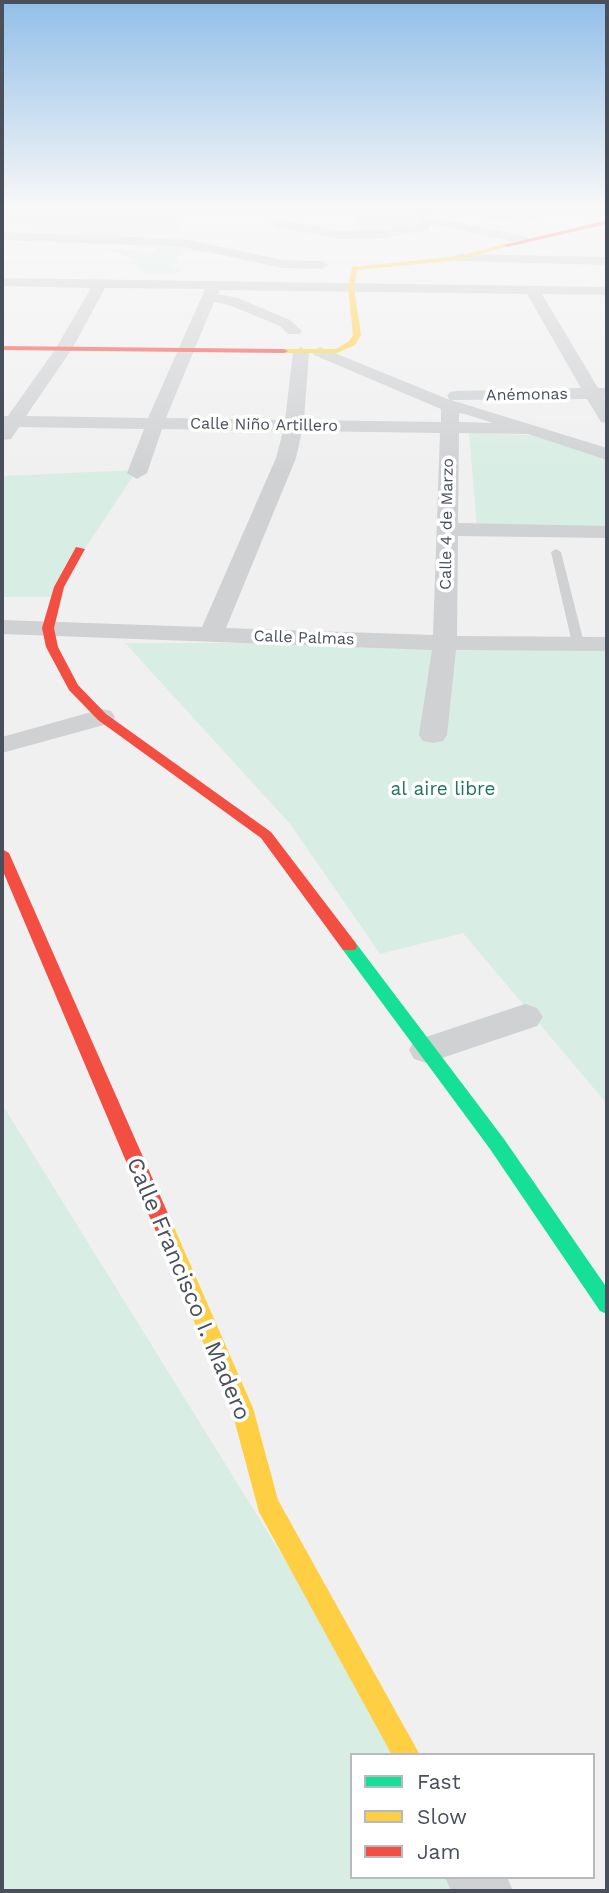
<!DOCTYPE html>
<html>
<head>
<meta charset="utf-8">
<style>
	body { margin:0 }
	#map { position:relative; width:609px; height:1893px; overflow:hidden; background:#f1f0f0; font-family:"Work Sans",sans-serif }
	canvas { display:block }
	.frame { position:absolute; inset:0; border:4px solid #494f5b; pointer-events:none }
	.legend { position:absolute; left:350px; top:1753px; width:245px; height:126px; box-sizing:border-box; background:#fff; border:2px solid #b6b9bd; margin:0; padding:9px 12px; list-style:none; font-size:21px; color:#494f5b }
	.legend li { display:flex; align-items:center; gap:14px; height:35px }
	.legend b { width:35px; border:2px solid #b6b9bd }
</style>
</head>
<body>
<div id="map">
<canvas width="609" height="1893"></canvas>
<div class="frame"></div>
<ul class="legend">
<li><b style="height:9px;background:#16e098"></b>Fast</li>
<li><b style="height:9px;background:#ffcf43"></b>Slow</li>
<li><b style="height:9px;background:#f24e42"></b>Jam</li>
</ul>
</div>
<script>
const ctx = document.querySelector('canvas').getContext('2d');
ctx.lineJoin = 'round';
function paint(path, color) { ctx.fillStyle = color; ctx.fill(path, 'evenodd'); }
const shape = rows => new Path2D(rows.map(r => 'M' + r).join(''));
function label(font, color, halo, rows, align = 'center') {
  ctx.font = font + ' "Work Sans",sans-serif'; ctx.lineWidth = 7; ctx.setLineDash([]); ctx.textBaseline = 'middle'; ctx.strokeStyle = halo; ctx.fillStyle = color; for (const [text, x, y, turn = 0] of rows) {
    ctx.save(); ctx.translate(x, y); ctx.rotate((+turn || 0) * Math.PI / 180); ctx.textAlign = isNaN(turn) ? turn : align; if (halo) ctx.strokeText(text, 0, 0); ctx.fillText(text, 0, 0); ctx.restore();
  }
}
const green = shape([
	[2,208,171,208,183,232,87,238,2,224],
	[358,208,415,208,422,226,348,234,328,229,357,229],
	[440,208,568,208,520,223,440,211],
	[161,243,214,247,209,253,186,252,178,257,178,263,171,267,182,270,173,274,144,273,134,259,105,248,154,252],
	[469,433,536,435,607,460,607,531,477,528],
	[137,470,53,597,2,597,2,476],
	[125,643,471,643,607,648,607,1104,463,933,380,954,291,825],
	[2,1104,406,1755,352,1755,352,1877,482,1877,491,1891,2,1891]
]);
const lane = shape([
	[556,549,561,552,584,643,578,646,572,643,551,552,556,549]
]);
const street = shape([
	[417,208,429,208,431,217,525,236,531,240,525,244,432,224,428,230,382,238,340,239,276,227,270,223,276,219,340,231,382,230,419,224,417,208],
	[2,232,184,239,283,260,322,261,329,265,322,269,283,268,184,247,2,240,2,232],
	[459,254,607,257,607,265,454,261,452,258,459,254],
	[2,278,607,287,607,295,542,294,598,388,607,388,607,398,604,398,607,403,607,423,601,422,587,399,451,400,607,448,607,460,528,434,459,433,458,523,607,526,607,538,458,536,457,636,607,637,607,651,456,650,447,735,443,741,433,743,423,741,419,735,432,650,2,634,2,620,202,627,276,458,283,431,162,429,147,473,137,479,127,473,144,429,19,427,11,439,2,440,2,416,8,416,56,348,91,288,2,286,2,278],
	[105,288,205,289,148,418,26,416,72,349,105,288],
	[220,290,527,294,581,388,456,391,450,392,447,396,450,400,320,347,312,352,314,355,441,409,441,422,304,420,309,352,301,347,293,352,285,420,166,418,214,302,229,305,280,326,288,334,300,334,302,331,290,320,238,298,218,294,220,290],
	[459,413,465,414,493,423,459,422,459,413],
	[302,431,440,433,433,635,226,628,296,458,302,431],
	[102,709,111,711,115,717,111,723,2,753,2,737,102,709],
	[525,1004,537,1008,543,1017,537,1026,427,1063,414,1059,409,1050,414,1041,525,1004],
	[445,1877,507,1877,513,1891,451,1891,445,1877]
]);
const fast = shape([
	[349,941,355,942,504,1139,607,1288,607,1314,600,1311,490,1149,343,950,341,946,349,941]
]);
const slow = shape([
	[507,243,509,246,459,260,357,270,354,287,361,335,355,345,337,353,284,353,280,351,284,349,336,349,349,341,353,335,348,287,352,267,459,256,507,243],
	[163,1217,170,1219,173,1225,253,1408,278,1500,420,1755,392,1755,259,1512,231,1408,153,1225,156,1219,163,1217]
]);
const jam = shape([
	[607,220,607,224,507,247,504,245,607,220],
	[2,346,284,349,288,351,284,353,2,350,2,346],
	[76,547,85,549,64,587,54,628,58,647,78,685,106,714,271,832,355,942,357,946,355,950,343,950,261,838,98,720,69,690,46,647,42,628,54,587,76,547],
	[2,849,9,853,173,1225,170,1231,163,1233,156,1231,153,1225,2,869,2,849]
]);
const farStreetnames = [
	["Anémonas",527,395,-1],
	["Calle Niño Artillero",264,425,1],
	["Calle 4 de Marzo",447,524,-89],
	["Calle Palmas",304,638,2]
];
const parkNames = [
	["al aire libre",443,789]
];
const nearStreetnames = [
	["Calle Francisco I. Madero",188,1289,67]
];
paint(green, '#d8ede4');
paint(lane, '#cfd1d3');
paint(street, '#cfd1d3');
paint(fast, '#16e098');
paint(slow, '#ffcf43');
paint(jam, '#f24e42');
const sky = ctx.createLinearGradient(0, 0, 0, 473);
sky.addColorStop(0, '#91bfe8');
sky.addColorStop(0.44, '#f9f8f8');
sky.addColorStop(1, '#f9f8f800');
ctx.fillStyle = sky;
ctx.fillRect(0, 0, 609, 473);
label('16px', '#494f5b', '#fff', farStreetnames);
label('19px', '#21755e', '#fff', parkNames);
label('23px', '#494f5b', '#fff', nearStreetnames);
</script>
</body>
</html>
